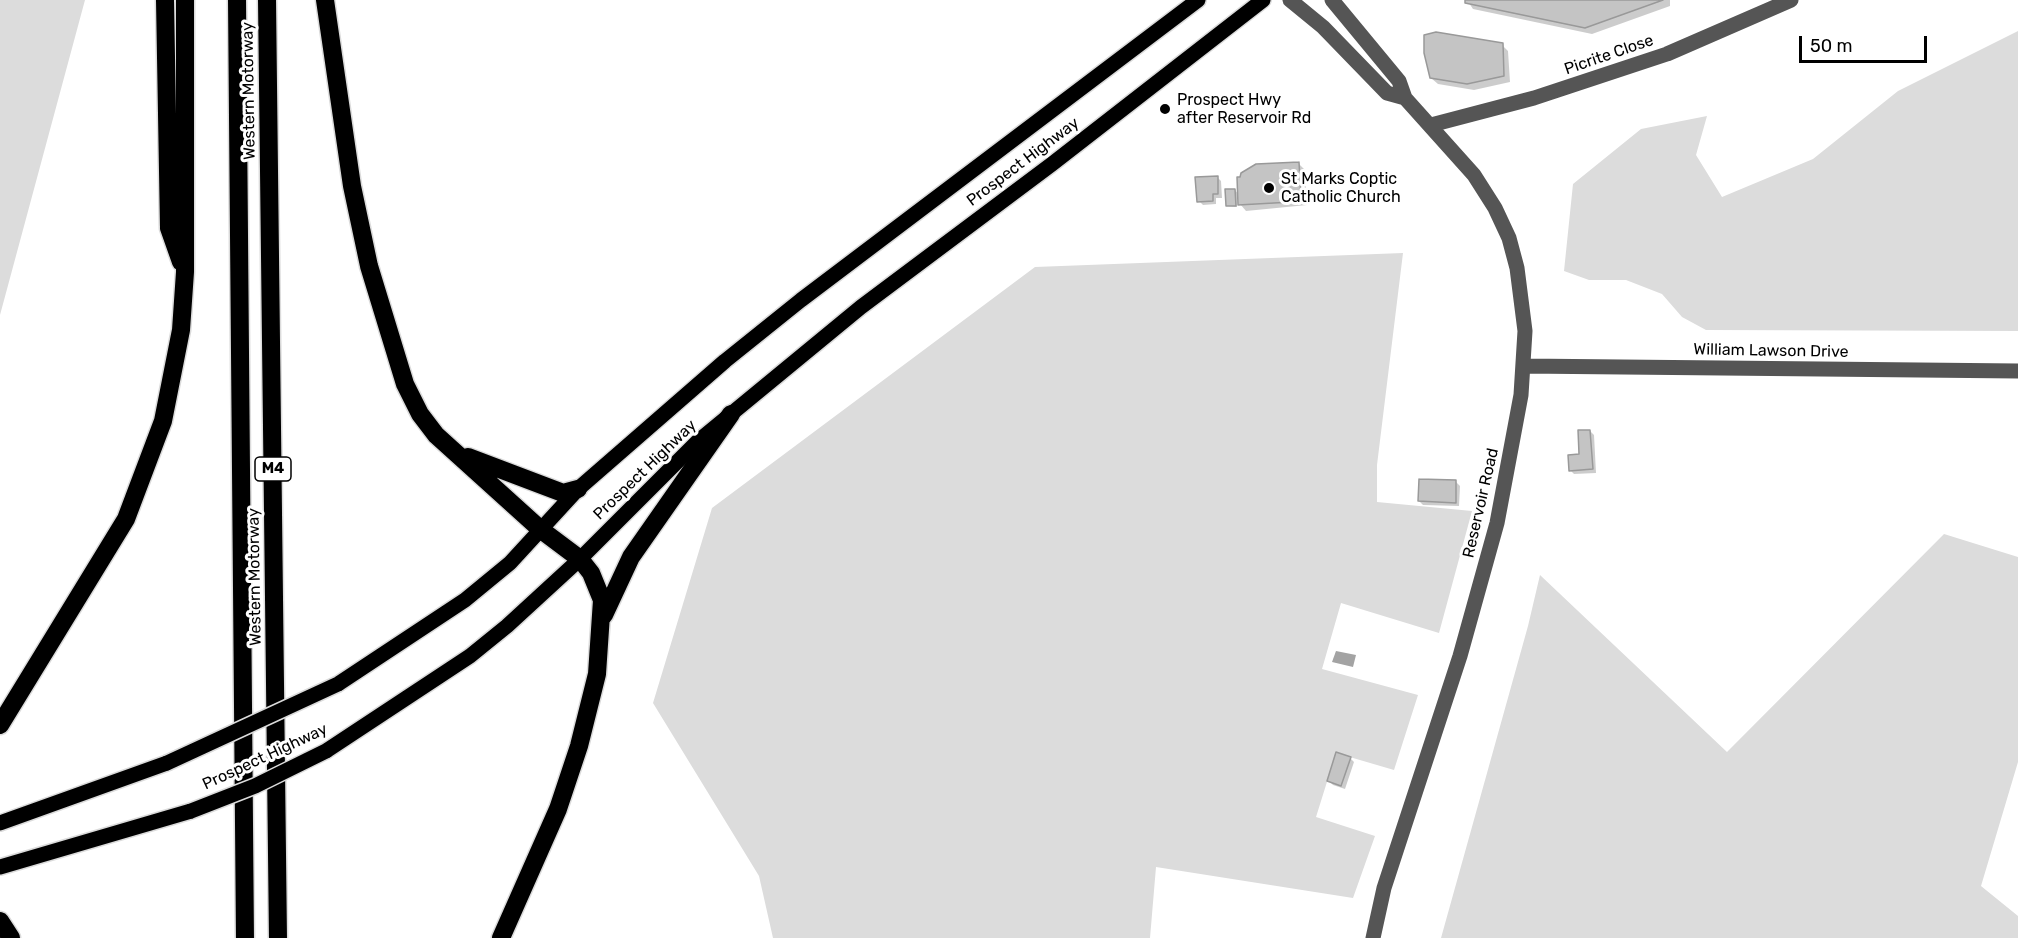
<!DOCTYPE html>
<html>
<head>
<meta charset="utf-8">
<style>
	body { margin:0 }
	#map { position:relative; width:2018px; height:938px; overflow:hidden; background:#fff; font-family:Rubik,sans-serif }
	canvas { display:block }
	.scale { position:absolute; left:1799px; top:36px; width:128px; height:27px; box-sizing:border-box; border:3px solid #000; border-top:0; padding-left:8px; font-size:18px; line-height:21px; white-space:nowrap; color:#000; -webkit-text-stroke:4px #fff; paint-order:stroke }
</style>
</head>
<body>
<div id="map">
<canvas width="2018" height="938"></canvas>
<div class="scale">50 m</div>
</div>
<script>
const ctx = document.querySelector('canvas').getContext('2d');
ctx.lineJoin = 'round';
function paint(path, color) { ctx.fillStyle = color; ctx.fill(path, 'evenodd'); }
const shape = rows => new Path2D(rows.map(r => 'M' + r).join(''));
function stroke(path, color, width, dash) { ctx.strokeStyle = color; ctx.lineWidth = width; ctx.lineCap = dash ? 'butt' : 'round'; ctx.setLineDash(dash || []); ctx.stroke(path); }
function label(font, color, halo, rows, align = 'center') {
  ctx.font = font + ' Rubik,sans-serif'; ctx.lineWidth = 6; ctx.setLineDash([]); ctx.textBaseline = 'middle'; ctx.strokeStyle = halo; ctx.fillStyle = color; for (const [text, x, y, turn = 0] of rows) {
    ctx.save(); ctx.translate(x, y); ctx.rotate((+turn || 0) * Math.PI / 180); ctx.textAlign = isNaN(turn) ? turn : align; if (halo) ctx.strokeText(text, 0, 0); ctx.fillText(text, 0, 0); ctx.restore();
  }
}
const green = shape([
	[0,0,85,0,0,315],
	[2018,31,2018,331,1706,330,1682,317,1662,294,1626,280,1589,280,1564,271,1573,184,1641,129,1707,116,1696,155,1722,197,1813,159,1898,91],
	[1403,253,1377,465,1377,502,1472,511,1439,633,1341,603,1322,669,1418,695,1394,770,1336,753,1316,817,1375,836,1353,898,1156,867,1150,938,773,938,759,876,653,703,712,508,1035,267],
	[1944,534,2018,557,2018,762,1981,886,2018,916,2018,938,1441,938,1528,626,1540,575,1727,752]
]);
const water = shape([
	[1336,651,1356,655,1353,667,1332,662]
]);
const shadow = shape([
	[1467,0,1670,0,1670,6,1592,34,1473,9],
	[1502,45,1508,51,1510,82,1474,90,1438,84,1431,78],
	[1298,163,1305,170,1307,205,1246,211,1240,204,1239,196,1237,196,1237,207,1228,206,1235,190,1239,195],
	[1217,177,1221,181,1222,198,1216,198,1216,204,1203,205,1199,201],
	[1590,431,1594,435,1596,473,1574,474,1570,470,1581,456],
	[1456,482,1460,486,1459,506,1423,505,1419,501],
	[1350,758,1354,762,1345,789,1333,785,1329,781]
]);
const building = shape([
	[1465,0,1663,0,1585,28,1465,3,1465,0],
	[1436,32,1503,43,1504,76,1467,84,1430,78,1424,53,1424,35,1436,32],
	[1299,162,1301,199,1292,199,1292,202,1238,205,1237,177,1240,177,1241,173,1256,164,1299,162],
	[1218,176,1218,194,1213,194,1213,201,1197,202,1195,177,1218,176],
	[1225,189,1235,189,1236,206,1226,206,1225,189],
	[1578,430,1590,430,1593,469,1569,471,1568,455,1579,454,1578,430],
	[1419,479,1456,480,1456,503,1418,501,1419,479],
	[1336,752,1351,757,1341,786,1327,781,1336,752]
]);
const minor = shape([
	[1290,0,1323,27,1387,93,1405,98],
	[1332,0,1399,81,1405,98,1474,175,1495,208,1509,238,1517,268,1525,331,1521,395,1497,523,1460,656,1384,888,1373,938],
	[1431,125,1534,98,1667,54,1791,0],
	[1524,366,2018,371]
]);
const major = shape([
	[338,684,465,600,510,563,578,489,725,361,801,300,1198,0],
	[326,751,470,656,507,626,580,559,697,442,861,307,1052,164,1263,0],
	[0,823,167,763],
	[0,867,191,811]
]);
const highway = shape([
	[165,0,169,228,181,262],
	[237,0,245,938],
	[267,0,278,938],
	[325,0,352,186,369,266,405,384,420,414,436,435,540,529,580,559,591,573,602,600,597,674,579,746,558,809,501,938],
	[468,457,563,493,578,489],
	[604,615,631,557,731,414],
	[0,725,126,519,163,421,181,330,185,272,185,0],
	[0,921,11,938]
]);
const majorBridge = shape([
	[167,763,338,684],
	[191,811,255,786,326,751]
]);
const markers = [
	[1165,109,6,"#000"],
	[1269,188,6,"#000"]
];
const shields = [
	[273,469,36]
];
const shieldNames = [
	["M4",273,469]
];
const streetNames = [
	["Picrite Close",1609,55,-19],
	["Western Motorway",249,91,-91],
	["Prospect Highway",1023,162,-37],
	["William Lawson Drive",1771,351,1],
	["Prospect Highway",645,470,-44],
	["Reservoir Road",1481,503,-77],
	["Western Motorway",255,577,-91],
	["Prospect Highway",265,757,-25]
];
const poiNames = [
	["Prospect Hwy",1177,100],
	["after Reservoir Rd",1177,118],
	["St Marks Coptic",1281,179],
	["Catholic Church",1281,197]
];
paint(green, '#dcdcdc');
paint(water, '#a3a3a3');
paint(shadow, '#0003');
paint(building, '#c4c4c4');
stroke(building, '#999', 1.5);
stroke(major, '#dbdbdb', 18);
stroke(highway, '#dbdbdb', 21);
stroke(minor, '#555', 15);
stroke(major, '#000', 15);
stroke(highway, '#000', 18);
stroke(majorBridge, '#dbdbdb', 18, []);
stroke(majorBridge, '#000', 15);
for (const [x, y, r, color] of markers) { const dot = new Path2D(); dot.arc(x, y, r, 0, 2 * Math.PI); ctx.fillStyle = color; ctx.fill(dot); stroke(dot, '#fff', 2); }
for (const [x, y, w] of shields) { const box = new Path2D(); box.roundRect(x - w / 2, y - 12, w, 24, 4.5); ctx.fillStyle = '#fff'; ctx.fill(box); stroke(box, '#000', 1.5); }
label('bold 15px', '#000', null, shieldNames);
label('16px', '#000', '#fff', streetNames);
label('16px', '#000', '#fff', poiNames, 'left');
</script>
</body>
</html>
